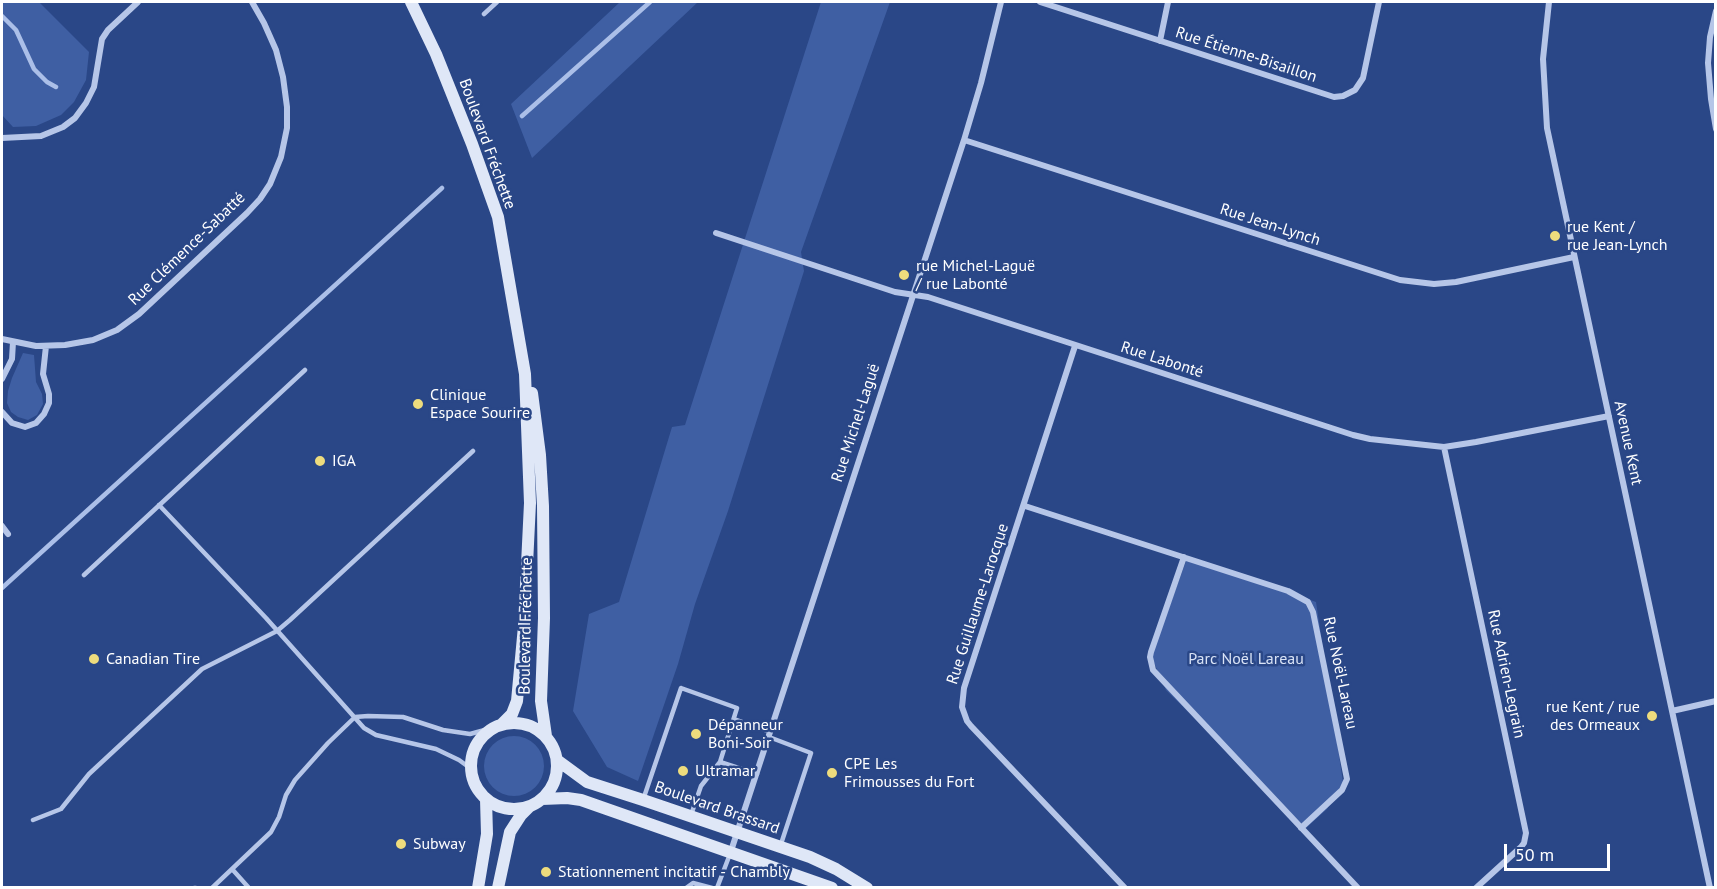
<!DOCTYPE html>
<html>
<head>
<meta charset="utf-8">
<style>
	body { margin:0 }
	#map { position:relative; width:1717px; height:889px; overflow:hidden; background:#2a4787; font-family:"PT Sans",sans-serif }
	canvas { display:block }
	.frame { position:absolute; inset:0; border:3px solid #fff; pointer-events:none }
	.scale { position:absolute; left:1504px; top:844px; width:106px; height:27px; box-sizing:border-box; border:3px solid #fff; border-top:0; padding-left:8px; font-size:18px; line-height:21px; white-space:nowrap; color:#fff; -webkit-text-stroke:4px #2a4787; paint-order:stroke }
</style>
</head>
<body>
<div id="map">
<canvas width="1717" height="889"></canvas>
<div class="frame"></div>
<div class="scale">50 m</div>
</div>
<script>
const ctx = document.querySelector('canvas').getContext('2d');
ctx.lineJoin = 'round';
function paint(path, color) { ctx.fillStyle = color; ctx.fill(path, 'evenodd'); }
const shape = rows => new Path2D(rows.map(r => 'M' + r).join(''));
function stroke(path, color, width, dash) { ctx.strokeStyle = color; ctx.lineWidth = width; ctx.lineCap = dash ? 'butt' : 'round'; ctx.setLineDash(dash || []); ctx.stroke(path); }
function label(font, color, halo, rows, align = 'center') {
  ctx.font = font + ' "PT Sans",sans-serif'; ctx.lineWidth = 5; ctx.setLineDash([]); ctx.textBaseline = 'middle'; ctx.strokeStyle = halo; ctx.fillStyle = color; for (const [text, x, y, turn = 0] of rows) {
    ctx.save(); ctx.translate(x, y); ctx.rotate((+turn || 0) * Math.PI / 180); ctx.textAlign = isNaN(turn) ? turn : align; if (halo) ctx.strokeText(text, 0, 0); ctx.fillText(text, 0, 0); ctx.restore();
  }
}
const green = shape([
	[2,2,39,2,89,52,86,80,74,102,61,115,36,126,13,127,2,115],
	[620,2,698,2,532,158,511,104],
	[821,2,890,2,801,252,804,271,728,511,695,604,678,664,638,781,607,767,573,711,589,614,619,602,672,427,685,425],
	[23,353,34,355,36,382,42,394,43,404,37,415,28,420,18,417,11,412,7,403,8,391,12,378],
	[1188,556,1316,602,1343,782,1327,809,1306,828,1166,690,1151,656],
	'484 766a30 30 0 1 1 60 0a30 30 0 1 1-60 0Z'
]);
const stream = shape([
	[2,16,16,30,34,69,47,82,56,87],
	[522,116,650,2],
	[2,588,442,188]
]);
const lane = shape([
	[484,14,497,2],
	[159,505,266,618,364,728,376,735,436,749,459,760,470,768],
	[84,575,305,370],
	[734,719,770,732],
	[769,737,811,753,780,847],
	[720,762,757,774],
	[643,800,681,688,737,708,720,762,701,786,691,815],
	[33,820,61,809,89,774,202,669,277,631,290,620,473,451],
	[232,869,249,888],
	[194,888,196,888],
	[212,888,271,832,279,817,286,795,295,780,328,743,355,717,368,716,403,717,443,730,470,734,492,728],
	[686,888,693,883,712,888],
	[717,888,730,854]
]);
const street = shape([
	[1040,2,1334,97,1343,96,1355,90,1363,78,1379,2],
	[1549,2,1543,59,1547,128,1710,888],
	[1716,11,1710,37,1708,63,1711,99,1716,129],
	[1160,41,1168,2],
	[2,138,41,136,63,127,75,118,86,103,94,87,102,39,108,30,138,2],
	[964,140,1400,280,1434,284,1456,282,1574,257],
	[716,233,895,292,928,297,1353,435,1370,439,1444,447,1476,442,1609,416],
	[2,339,36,346,65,345,93,340,117,330,139,314,247,213,260,199,270,184,281,157,287,128,287,107,283,77,276,50,264,23,252,2],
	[1075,346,964,688,962,707,967,721,971,726,1125,888],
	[2,379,12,359,13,342],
	[2,412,12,423,25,427,36,423,44,414,49,403,49,394,43,374,46,346],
	[1444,447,1526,833,1524,843,1521,847,1476,888],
	[1025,506,1288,591,1308,602,1313,612,1347,779,1342,790,1301,828],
	[2,526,8,534],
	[1184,557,1151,652,1150,657,1153,670,1358,888],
	[1672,711,1716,701],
	[731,851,964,140,981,83,1001,2]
]);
const secondary = shape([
	[411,2,436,54,472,144,498,217,525,374,530,503,524,626,517,701,512,714,502,724],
	[532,393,540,455,543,506,544,618,541,701,546,736],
	'471 766a43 43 0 1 1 86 0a43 43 0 1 1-86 0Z',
	[557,760,587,782,643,800,810,857,836,869,867,888],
	[542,799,567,798,581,800,832,888],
	[478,888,487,834,486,799],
	[498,888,510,832,521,815,529,807]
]);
const markers = [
	[1555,236,6,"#eedc7d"],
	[904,275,6,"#eedc7d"],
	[418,404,6,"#eedc7d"],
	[320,461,6,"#eedc7d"],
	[94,659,6,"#eedc7d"],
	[1652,716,6,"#eedc7d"],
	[696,734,6,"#eedc7d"],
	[683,771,6,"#eedc7d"],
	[832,773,6,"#eedc7d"],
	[401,844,6,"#eedc7d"],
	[546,872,6,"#eedc7d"]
];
const streetNames = [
	["Rue Étienne-Bisaillon",1246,55,18],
	["Boulevard Fréchette",487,144,70],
	["Rue Jean-Lynch",1270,225,18],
	["Rue Clémence-Sabatté",187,249,-44],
	["Rue Labonté",1162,360,18],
	["Rue Michel-Laguë",856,423,-72],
	["Avenue Kent",1628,443,78],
	["Rue Guillaume-Larocque",978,604,-72],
	["Boulevard Fréchette",526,626,-89],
	["Rue Noël-Lareau",1340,673,78],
	["Rue Adrien-Legrain",1506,674,78],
	["Boulevard Brassard",717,808,19]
];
const poiNames = [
	["rue Kent /",1567,227],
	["rue Jean-Lynch",1567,245],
	["rue Michel-Laguë",916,266],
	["/ rue Labonté",916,284],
	["Clinique",430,395],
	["Espace Sourire",430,413],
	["IGA",332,461],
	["Canadian Tire",106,659],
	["rue Kent / rue",1640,707,"right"],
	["des Ormeaux",1640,725,"right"],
	["Dépanneur",708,725],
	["Boni-Soir",708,743],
	["CPE Les",844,764],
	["Frimousses du Fort",844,782],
	["Ultramar",695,771],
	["Subway",413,844],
	["Stationnement incitatif - Chambly",558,872]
];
const parkNames = [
	["Parc Noël Lareau",1246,659]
];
paint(green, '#3f5fa3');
stroke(stream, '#abbfe8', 4.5);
stroke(lane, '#b6c6e8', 4.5);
stroke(street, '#b6c6e8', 6);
stroke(secondary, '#dfe7f7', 12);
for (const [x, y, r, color] of markers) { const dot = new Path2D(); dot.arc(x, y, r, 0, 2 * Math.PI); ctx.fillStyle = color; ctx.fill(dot); stroke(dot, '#2a4787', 2); }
label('16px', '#fff', '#2a4787', streetNames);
label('16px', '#fff', '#2a4787', poiNames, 'left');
label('16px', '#d9e3f6', '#2a4787', parkNames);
</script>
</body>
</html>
